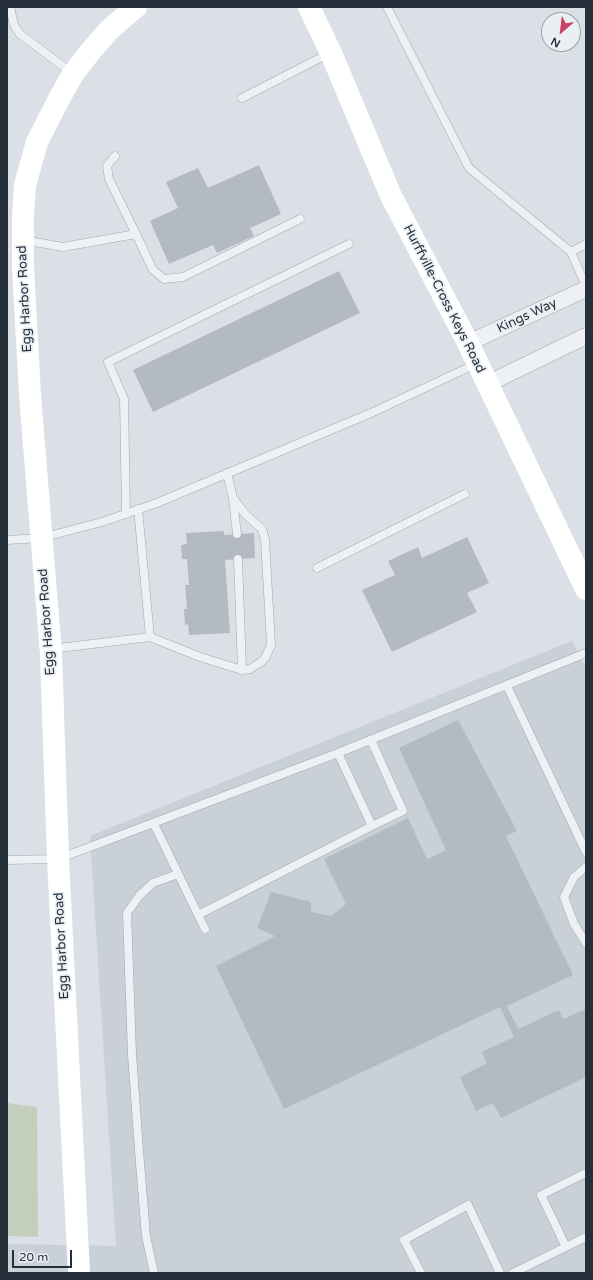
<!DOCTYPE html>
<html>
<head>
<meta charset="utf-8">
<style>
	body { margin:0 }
	#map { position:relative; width:593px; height:1280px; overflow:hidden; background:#dbe0e6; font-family:"Varela Round",sans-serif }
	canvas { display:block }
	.frame { position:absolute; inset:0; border:8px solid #26303b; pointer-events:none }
	.north { position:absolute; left:541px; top:12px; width:40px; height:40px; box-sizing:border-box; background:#eaeff3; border:1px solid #9ca3a9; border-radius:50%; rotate:208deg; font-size:11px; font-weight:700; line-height:16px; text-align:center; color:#26303b }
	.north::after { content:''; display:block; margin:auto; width:14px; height:18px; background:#cb4063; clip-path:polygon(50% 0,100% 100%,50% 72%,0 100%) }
	.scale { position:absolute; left:12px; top:1250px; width:60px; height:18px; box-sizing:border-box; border:2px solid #26303b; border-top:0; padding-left:5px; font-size:12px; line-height:14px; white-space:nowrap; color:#26303b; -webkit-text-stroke:3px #eaeff3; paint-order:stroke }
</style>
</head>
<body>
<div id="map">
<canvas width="593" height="1280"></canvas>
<div class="frame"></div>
<div class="north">N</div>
<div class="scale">20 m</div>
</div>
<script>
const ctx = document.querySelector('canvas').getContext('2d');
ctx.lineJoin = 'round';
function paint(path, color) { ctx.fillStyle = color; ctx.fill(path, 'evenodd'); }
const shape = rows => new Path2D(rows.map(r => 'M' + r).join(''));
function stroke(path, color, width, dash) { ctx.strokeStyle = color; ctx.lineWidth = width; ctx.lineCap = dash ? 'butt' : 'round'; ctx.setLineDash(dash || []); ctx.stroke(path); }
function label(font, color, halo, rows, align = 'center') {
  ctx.font = font + ' "Varela Round",sans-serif'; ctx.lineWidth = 3.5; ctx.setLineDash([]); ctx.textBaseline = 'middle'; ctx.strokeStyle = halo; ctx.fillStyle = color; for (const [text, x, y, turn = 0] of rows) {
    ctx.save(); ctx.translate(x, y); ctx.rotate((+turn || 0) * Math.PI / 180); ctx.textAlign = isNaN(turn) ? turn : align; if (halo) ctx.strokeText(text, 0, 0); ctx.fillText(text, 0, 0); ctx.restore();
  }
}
const built = shape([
	[572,641,586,668,586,1273,7,1273,7,1244,116,1246,90,836]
]);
const green = shape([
	[7,1103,37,1107,38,1237,7,1236]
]);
const building = shape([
	[259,165,281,214,250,228,254,236,217,253,213,245,169,264,150,221,178,208,166,182,198,168,208,188],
	[339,271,360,313,153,412,133,370],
	[224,531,224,535,254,533,255,558,225,560,230,633,189,635,188,624,185,625,184,609,187,609,185,585,189,585,187,559,182,559,181,545,187,544,186,533],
	[467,537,489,583,467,593,477,612,392,652,362,590,395,575,388,561,418,547,422,558],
	[458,720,517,831,506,836,573,975,507,1006,518,1029,559,1010,563,1019,586,1009,586,1077,501,1118,493,1103,476,1111,460,1077,487,1063,482,1052,514,1037,500,1007,284,1109,216,966,275,936,257,928,271,892,311,902,311,912,331,916,346,904,324,859,408,818,427,859,446,850,399,748]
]);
const service = shape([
	[10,7,14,25,20,34,72,73],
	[387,7,469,168,571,252,586,244],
	[242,98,330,53],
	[115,156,107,166,109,179,136,234],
	[23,240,63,247,136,234,153,270,164,279,183,277,300,219],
	[571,252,586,286],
	[233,499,237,534],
	[138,509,150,637],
	[126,514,124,399,108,362,349,244],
	[7,540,41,538,79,528,102,522,157,503,371,413,476,364],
	[238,559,242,670],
	[317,568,465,494],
	[51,649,150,637,200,657,242,670,250,669,261,662,265,658,271,645,265,539,262,529,245,514,233,498,227,473],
	[507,686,586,852],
	[371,740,403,811,372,826],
	[154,824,205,929],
	[7,860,58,859,338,753,586,653],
	[586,867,574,877,564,897,574,924,586,943],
	[198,915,372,826,338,753],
	[566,1247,541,1195,586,1173],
	[154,1273,146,1236,139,1151,132,1054,127,913,139,896,153,883,178,874],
	[421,1273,404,1240,468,1205,500,1273],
	[513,1273,586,1237]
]);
const minor = shape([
	[468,343,586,289],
	[487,384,586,336]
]);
const secondary = shape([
	[309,7,331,53,391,196,468,343,586,589],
	[79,1273,58,859,51,654,30,395,23,267,23,216,25,185,37,142,60,97,73,74,90,52,109,30,136,7]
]);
const streetNames = [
	["Egg Harbor Road",25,299,-93],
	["Hurffville-Cross Keys Road",444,299,63],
	["Kings Way",527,316,-25],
	["Egg Harbor Road",47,622,-94],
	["Egg Harbor Road",62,946,-93]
];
paint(built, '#c9d0d7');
paint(green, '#c3cfbc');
paint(building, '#b3bac2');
stroke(service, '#a1a8af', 9);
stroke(minor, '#a1a8af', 17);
stroke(service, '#eef1f4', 8);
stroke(minor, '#eef1f4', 16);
stroke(secondary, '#fff', 22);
label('13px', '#26303b', '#eaeff3', streetNames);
</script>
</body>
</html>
